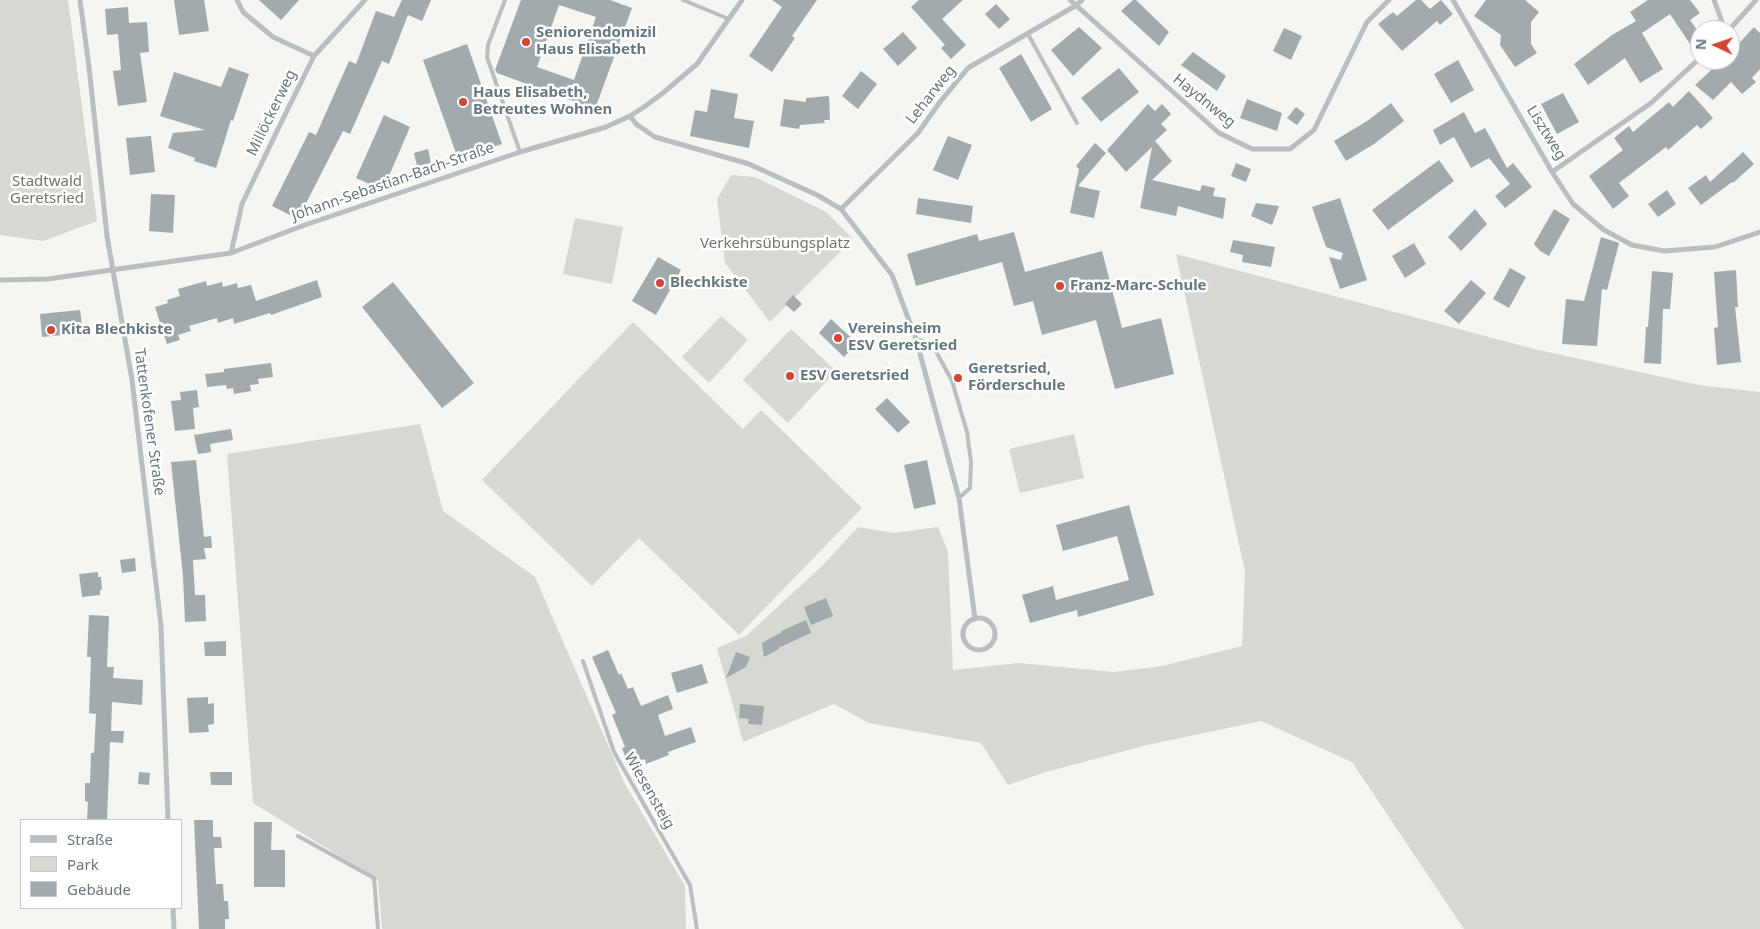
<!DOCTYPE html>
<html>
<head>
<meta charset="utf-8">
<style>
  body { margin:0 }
  #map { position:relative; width:1760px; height:929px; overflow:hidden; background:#f5f5f2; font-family:"Noto Sans",sans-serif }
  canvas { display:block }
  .legend { position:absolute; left:20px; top:819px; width:162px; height:90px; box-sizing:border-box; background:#fff; border:1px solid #c2c9cc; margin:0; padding:6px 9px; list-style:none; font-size:15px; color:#667880 }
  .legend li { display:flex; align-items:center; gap:10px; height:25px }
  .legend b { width:25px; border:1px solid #c2c9cc }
  .north { position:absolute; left:1690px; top:20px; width:50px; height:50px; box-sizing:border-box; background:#fff; border:1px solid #c2c9cc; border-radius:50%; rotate:273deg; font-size:14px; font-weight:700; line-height:20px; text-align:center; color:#667880 }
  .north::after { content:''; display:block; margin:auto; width:18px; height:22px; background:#d44333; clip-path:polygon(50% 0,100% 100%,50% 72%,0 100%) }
</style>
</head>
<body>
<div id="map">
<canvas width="1760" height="929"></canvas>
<ul class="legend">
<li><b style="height:6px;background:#b9bfc1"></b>Straße</li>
<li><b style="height:14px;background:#d5d9d1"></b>Park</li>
<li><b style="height:14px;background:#a1abae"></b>Gebäude</li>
</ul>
<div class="north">N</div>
</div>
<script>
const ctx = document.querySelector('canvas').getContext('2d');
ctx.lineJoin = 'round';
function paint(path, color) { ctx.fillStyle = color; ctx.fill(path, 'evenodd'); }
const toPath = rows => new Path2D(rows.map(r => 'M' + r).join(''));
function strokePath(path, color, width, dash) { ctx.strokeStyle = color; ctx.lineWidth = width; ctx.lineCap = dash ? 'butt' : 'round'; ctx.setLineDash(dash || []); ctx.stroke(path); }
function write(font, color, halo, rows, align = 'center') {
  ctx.font = font + ' "Noto Sans",sans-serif'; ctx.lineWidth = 5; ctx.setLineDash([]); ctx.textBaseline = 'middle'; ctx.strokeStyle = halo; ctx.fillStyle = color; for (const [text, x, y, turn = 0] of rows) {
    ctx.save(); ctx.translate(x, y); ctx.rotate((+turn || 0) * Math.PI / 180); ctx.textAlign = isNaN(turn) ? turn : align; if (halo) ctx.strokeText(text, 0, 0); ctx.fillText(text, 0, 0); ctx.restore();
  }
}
paint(toPath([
  [0,0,68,0,97,221,43,241,0,235],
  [731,175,755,177,826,212,853,239,770,322,725,263,717,199],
  [575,218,623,227,612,284,563,274],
  [1176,254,1534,349,1699,385,1760,392,1760,929,1464,929,1352,762,1261,721,1147,745,1046,772,1008,785,981,743,869,723,834,704,743,742,717,648,746,636,823,565,858,527,894,533,938,527,948,552,953,670,1019,663,1114,672,1162,666,1242,646,1245,572],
  [721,316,748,340,709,383,682,357],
  [633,322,743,429,761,410,862,508,739,635,639,538,592,586,482,480],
  [791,329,836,371,788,423,743,380],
  [420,424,443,511,535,577,624,782,685,886,686,929,382,929,378,880,253,803,227,454],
  [1074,434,1084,478,1020,493,1009,449]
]), '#d5d9d1');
paint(toPath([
  [174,0,204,0,209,31,179,35],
  [259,0,299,0,281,20],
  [402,0,431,0,422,21,408,15,389,64,382,61,350,134,343,131,298,219,272,206,309,132,316,135,349,61,356,64,376,11,394,17],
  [521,0,610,0,632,8,595,109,497,73,495,70],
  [559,5,596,17,574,80,537,67],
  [772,0,817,0,792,36,795,38,772,72,749,56,782,7],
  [919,0,963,0,942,19,966,45,951,59,941,48,945,45,911,7],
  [1133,0,1136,0,1169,32,1159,46,1121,11],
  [1416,0,1421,0,1430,9,1441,0,1453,14,1440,25,1437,21,1402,51,1378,24,1393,12,1397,16],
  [1486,0,1525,0,1539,12,1531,22,1531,44,1537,53,1515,67,1500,45,1501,35,1474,16],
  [1648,0,1690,0,1700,13,1690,20,1700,34,1700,37,1690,44,1670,14,1642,33,1663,69,1640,83,1625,58,1588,85,1574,64,1612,35,1636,21,1630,12],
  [996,4,1010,19,999,29,985,14],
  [128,7,129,23,147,22,149,52,140,53,147,102,118,106,113,71,121,70,118,34,107,35,105,9],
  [1079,27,1102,48,1073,76,1051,50],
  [1754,27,1760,33,1760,69,1752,78,1756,82,1742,94,1731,82,1713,100,1695,85,1722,60,1730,60,1730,53],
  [1284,28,1302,36,1291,60,1273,51],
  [903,32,917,48,898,66,883,49],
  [467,44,502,144,458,159,423,60],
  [1193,52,1226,76,1217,91,1181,65],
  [1021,54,1052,109,1031,122,999,68],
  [1458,60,1474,90,1451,103,1434,74],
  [229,67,249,74,233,121,231,120,216,168,194,161,195,158,168,148,173,133,205,130,160,116,174,72,221,87],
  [1119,68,1139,92,1101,122,1081,98],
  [861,71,877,84,858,109,842,96],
  [711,89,738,94,734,118,754,121,749,148,690,136,695,110,707,112],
  [1689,91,1713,118,1701,129,1697,125,1668,150,1666,147,1619,183,1629,196,1613,209,1589,176,1623,150,1614,138,1629,126,1633,132,1669,102,1673,107],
  [1563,93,1579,122,1557,134,1541,104],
  [829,96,830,120,824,120,825,123,800,125,799,129,780,126,784,99,806,102,806,98],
  [1247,99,1282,113,1277,131,1240,118],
  [1391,103,1404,121,1374,144,1346,161,1334,141,1367,121],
  [1148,104,1155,111,1162,104,1171,114,1161,124,1167,130,1155,141,1172,161,1152,180,1200,191,1202,185,1215,188,1213,196,1226,198,1223,219,1178,206,1176,216,1140,208,1152,147,1126,172,1107,150],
  [1296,107,1305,114,1297,125,1287,118],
  [1464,112,1475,133,1485,128,1507,168,1513,163,1532,187,1505,208,1495,196,1510,184,1489,158,1471,168,1454,137,1440,145,1433,130],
  [384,115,410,127,383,190,356,178],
  [151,136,155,172,130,175,126,138],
  [948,136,972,145,958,180,933,170],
  [1095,143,1106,153,1078,186,1100,191,1094,218,1070,213,1079,169,1076,166],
  [428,149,431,163,417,166,414,153],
  [1743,152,1754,164,1733,183,1732,182,1701,205,1688,188,1706,175,1710,182],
  [1439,160,1454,181,1388,230,1372,210],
  [1236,163,1251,169,1246,182,1231,176],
  [1667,190,1676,204,1658,217,1648,204],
  [151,194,175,195,173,233,149,231],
  [918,198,973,206,971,223,916,214],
  [1340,198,1367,280,1340,289,1329,257,1341,260,1343,253,1326,247,1312,207],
  [1256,203,1279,206,1272,225,1251,216],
  [1475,209,1487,224,1461,251,1448,237],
  [1554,209,1570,219,1549,256,1540,251,1534,244],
  [1014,232,1025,272,1102,251,1122,328,1161,318,1174,374,1115,389,1096,320,1042,335,1033,301,1014,306,1002,262,916,286,907,254,977,234,979,241],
  [1601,237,1619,243,1607,290,1602,289,1597,346,1562,344,1566,299,1584,301],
  [1233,240,1275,247,1271,267,1242,262,1243,255,1230,252],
  [1414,243,1426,264,1405,278,1392,256],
  [658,257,681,270,656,315,632,301],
  [1510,268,1526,277,1509,308,1493,299],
  [1736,270,1738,307,1735,307,1741,362,1717,365,1714,328,1718,327,1714,272],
  [1652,271,1673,273,1670,309,1663,309,1661,364,1644,363,1646,327,1648,327],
  [317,280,322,297,271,315,270,313,234,324,233,318,218,323,217,318,189,326,191,331,178,335,180,340,167,344,155,307,168,303,167,300,180,296,178,289,206,281,207,286,222,282,223,287,237,283,238,288,251,285,256,301],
  [1471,280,1486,293,1459,324,1444,311],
  [393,282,474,383,442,408,362,307],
  [793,295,802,304,794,312,785,304],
  [80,310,83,333,42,337,40,314],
  [831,319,857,343,844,357,819,333],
  [271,363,273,377,258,379,259,384,250,385,251,391,234,394,233,388,227,389,226,385,207,387,205,374,224,372,224,369],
  [197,390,199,407,193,408,195,429,175,431,171,401,181,400,180,392],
  [887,398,910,422,898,433,875,409],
  [231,429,233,440,210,444,211,452,198,454,194,435],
  [196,460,204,537,211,536,212,548,204,548,206,559,193,560,195,595,205,595,206,621,185,622,183,576,171,462],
  [927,460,936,504,914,509,904,465],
  [1129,505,1154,595,1078,617,1077,610,1030,623,1022,595,1053,586,1056,600,1129,580,1117,536,1063,551,1056,525],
  [135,558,136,571,122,573,120,560],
  [98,572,98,577,101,577,102,590,100,590,100,595,82,597,79,574],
  [826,598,833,616,811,625,804,607],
  [89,615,109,616,107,667,114,667,113,678,143,680,142,705,112,702,111,731,124,731,123,743,110,742,107,820,87,820,88,802,85,801,85,783,90,783,91,753,94,753,96,714,89,713,91,657,87,657],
  [806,620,811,633,778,648,779,649,764,657,762,643,782,632,781,631],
  [226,641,226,656,205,656,204,642],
  [608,650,619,675,621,673,628,689,633,687,641,706,668,695,673,709,658,715,665,736,691,727,696,742,668,752,669,755,646,764,645,759,628,764,622,748,625,747,612,715,616,713,592,657],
  [736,652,750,657,746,667,726,678],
  [702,664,708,683,677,693,671,673],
  [208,697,208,704,214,703,214,724,208,725,209,732,189,733,187,698],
  [740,704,764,706,762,725,748,724,749,719,739,718],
  [139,772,150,773,149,785,138,784],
  [210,772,232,772,232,785,211,785],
  [194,820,213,820,213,837,221,837,222,848,214,848,216,884,223,884,224,901,228,901,229,919,225,919,225,929,199,929],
  [254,822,272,822,271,850,285,850,285,887,254,887]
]), '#a1abae');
strokePath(toPath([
  [505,0,488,45,487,57,520,152],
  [683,0,729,19],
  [1028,34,1077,123],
  [916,339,932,344,952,381,967,432,971,462,970,488,959,498],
  [583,661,614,752,690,885,697,929],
  [298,836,374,878,378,929]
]), '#b9bfc1', 4);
strokePath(toPath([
  [80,0,89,67,107,236,132,380,161,626,168,820],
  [237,0,243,12,273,37,314,56],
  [1070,0,1219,133,1252,149,1290,149,1314,130,1367,22,1389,0],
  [1453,0,1552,172,1651,103,1700,58],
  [1714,0,1725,30],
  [1729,30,1756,0],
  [630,116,636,124,655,137,749,164,817,195,841,209,892,275,916,339,959,498,975,619],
  [1552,172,1573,204,1604,230,1632,245,1664,251,1715,247,1760,232],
  [841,209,918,133,940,102,968,68,1075,6,1082,0],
  [231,253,242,204,279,127,314,56,365,0],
  [0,280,48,279,231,253,302,226,520,152,606,127,630,116,644,107,663,93,697,64,742,0],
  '963 634a16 16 0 1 1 32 0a16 16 0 1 1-32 0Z',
  [173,908,174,929]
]), '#b9bfc1', 5);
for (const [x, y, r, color] of [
  [526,42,5,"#d44333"],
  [463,102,5,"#d44333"],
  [660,283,5,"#d44333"],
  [1060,286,5,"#d44333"],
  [51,330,5,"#d44333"],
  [838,338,5,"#d44333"],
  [790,376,5,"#d44333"],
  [958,378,5,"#d44333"]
]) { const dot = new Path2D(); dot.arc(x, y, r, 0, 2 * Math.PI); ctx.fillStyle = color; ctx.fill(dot); strokePath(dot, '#fff', 2); }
write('bold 15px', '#667880', '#fff', [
  ["Seniorendomizil",536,33],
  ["Haus Elisabeth",536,50],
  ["Haus Elisabeth,",473,93],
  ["Betreutes Wohnen",473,110],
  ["Blechkiste",670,283],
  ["Franz-Marc-Schule",1070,286],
  ["Vereinsheim",848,329],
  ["ESV Geretsried",848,346],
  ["Kita Blechkiste",61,330],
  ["Geretsried,",968,369],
  ["Förderschule",968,386],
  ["ESV Geretsried",800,376]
], 'left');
write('15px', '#667880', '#fff', [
  ["Leharweg",931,95,-52],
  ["Haydnweg",1204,101,39],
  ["Millöckerweg",272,113,-64],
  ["Lisztweg",1546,133,58],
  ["Johann-Sebastian-Bach-Straße",393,182,-19],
  ["Tattenkofener Straße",149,422,82],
  ["Wiesensteig",649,791,60]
]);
write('15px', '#6b7865', '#fff', [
  ["Stadtwald",47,182],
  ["Geretsried",47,199],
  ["Verkehrsübungsplatz",775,244]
]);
</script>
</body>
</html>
